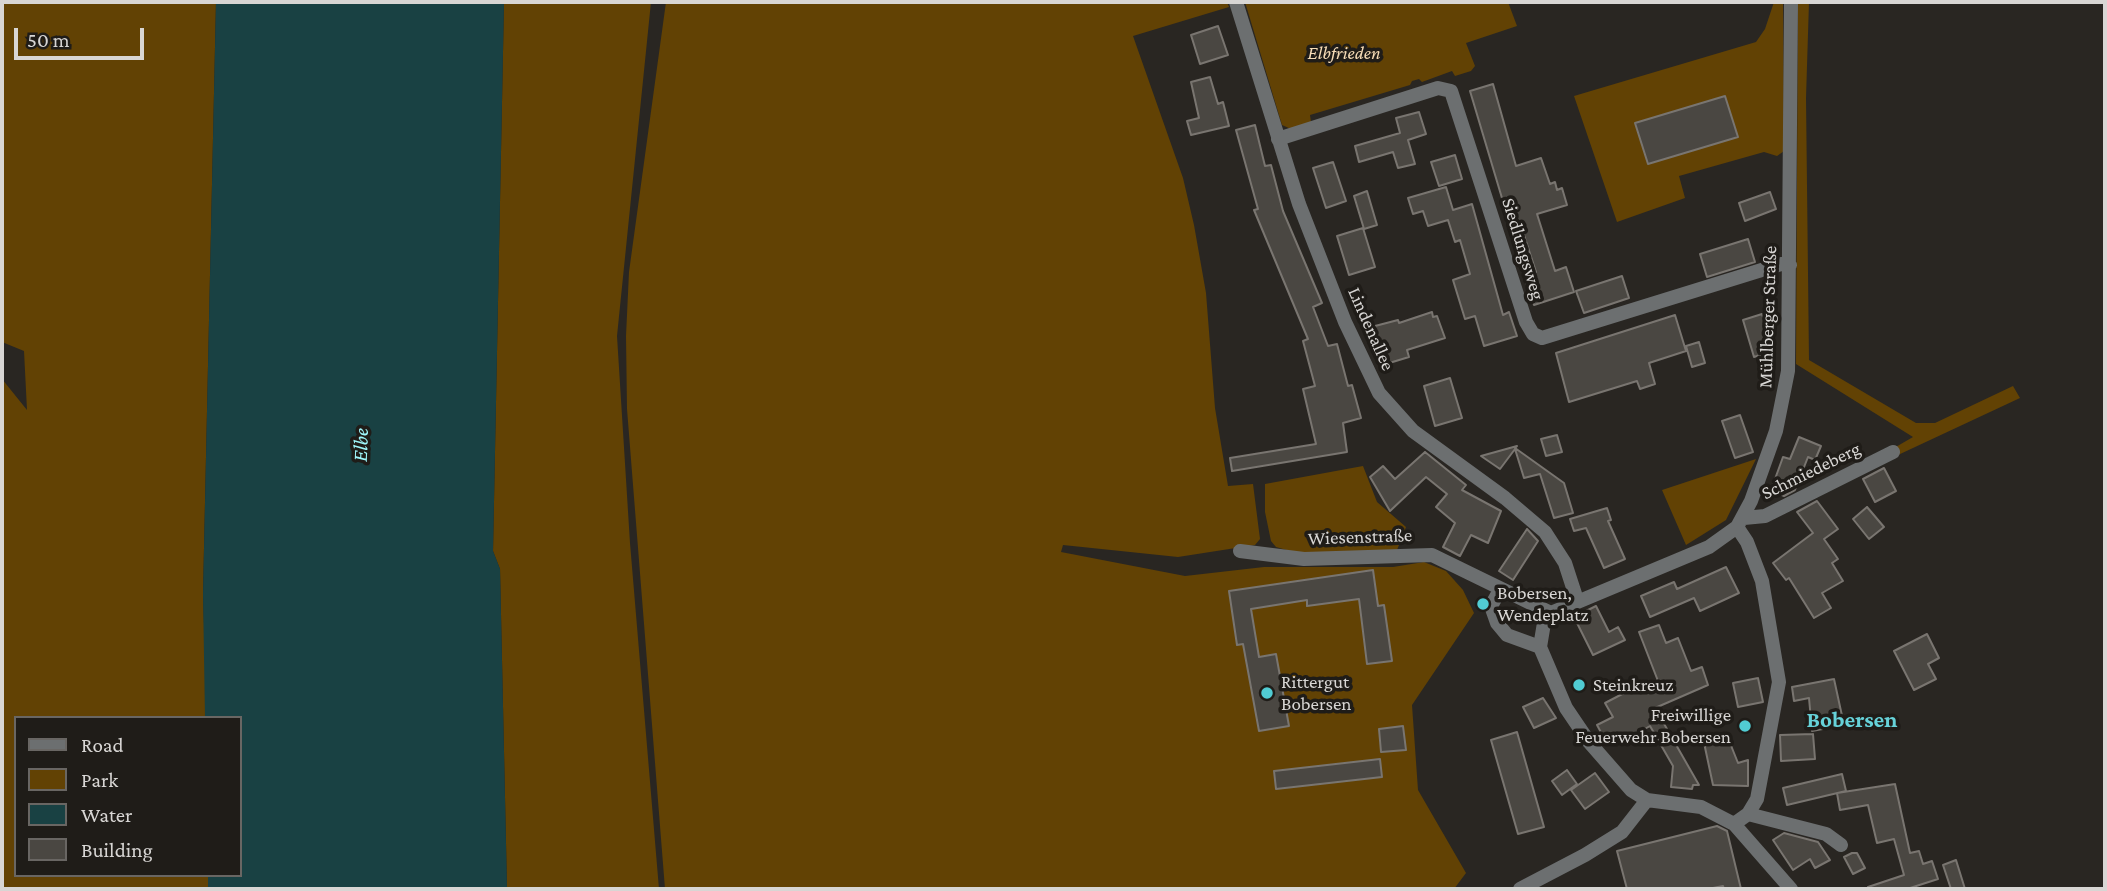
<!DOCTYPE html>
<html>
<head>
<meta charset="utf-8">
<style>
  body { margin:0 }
  #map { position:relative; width:2107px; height:891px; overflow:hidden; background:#292622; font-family:"Crimson Pro",serif }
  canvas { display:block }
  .frame { position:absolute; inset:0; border:4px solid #d8d6d4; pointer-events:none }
  .legend { position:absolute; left:14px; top:716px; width:228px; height:161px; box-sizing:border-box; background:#1f1c18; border:2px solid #696663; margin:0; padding:9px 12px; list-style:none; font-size:21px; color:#d8d6d4 }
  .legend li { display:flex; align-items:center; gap:14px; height:35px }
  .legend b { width:35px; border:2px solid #696663 }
  .scale { position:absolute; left:14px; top:28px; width:130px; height:32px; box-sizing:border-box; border:4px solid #d8d6d4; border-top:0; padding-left:9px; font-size:21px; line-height:24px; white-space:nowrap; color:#d8d6d4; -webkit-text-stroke:5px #1f1c18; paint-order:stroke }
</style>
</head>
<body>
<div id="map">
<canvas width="2107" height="891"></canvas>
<div class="frame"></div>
<ul class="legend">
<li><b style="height:9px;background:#6c6f70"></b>Road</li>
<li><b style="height:19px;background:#624204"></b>Park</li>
<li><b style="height:19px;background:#194143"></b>Water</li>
<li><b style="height:19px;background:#4a4742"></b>Building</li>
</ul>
<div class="scale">50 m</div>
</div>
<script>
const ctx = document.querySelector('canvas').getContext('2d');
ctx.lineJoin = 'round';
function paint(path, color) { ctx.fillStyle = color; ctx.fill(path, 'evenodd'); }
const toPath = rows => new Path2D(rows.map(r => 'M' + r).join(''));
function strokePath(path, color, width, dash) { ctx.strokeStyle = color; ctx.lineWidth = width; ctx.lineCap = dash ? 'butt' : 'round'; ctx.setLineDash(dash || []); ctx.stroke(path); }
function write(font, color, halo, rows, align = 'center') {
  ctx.font = font + ' "Crimson Pro",serif'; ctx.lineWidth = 7; ctx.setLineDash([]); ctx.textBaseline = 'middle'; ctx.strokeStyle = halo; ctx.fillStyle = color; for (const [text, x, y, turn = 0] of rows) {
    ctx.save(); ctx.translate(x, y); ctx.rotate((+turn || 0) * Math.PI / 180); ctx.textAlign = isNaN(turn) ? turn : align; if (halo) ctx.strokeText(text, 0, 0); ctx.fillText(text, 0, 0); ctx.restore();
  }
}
paint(toPath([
  [2,2,216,2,203,594,207,718,16,718,16,875,213,875,214,889,2,889,2,379,27,410,24,351,2,342],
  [504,2,651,2,617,336,630,543,659,889,507,889,500,569,493,551],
  [666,2,1227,2,1229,7,1133,36,1183,178,1194,225,1206,293,1215,408,1228,486,1253,484,1260,539,1255,545,1178,557,1063,545,1061,552,1185,576,1264,567,1393,567,1424,562,1446,571,1463,590,1474,613,1412,705,1418,790,1466,873,1454,889,665,889,627,409,626,336,629,272],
  [1245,2,1508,2,1517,26,1466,43,1475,66,1471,71,1455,76,1452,71,1422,82,1419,79,1412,81,1410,85,1310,115,1311,122,1291,129,1282,125],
  [1774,2,1783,2,1784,151,1777,156,1764,152,1679,176,1685,198,1617,222,1574,96,1756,42,1765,29],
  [1798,2,1809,2,1806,98,1809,360,1916,423,1935,423,2013,386,2020,398,1898,455,1894,448,1913,437,1796,364],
  [1756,459,1726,520,1686,545,1662,490],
  [1363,466,1377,502,1406,527,1397,550,1304,555,1276,547,1271,541,1265,512,1265,484]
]), '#624204');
paint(toPath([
  [216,2,504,2,493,551,500,569,507,889,208,889,208,875,240,875,240,718,205,718,203,594]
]), '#194143');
const building = toPath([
  [1218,26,1228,55,1200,64,1191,35,1218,26],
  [1210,77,1218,104,1223,102,1229,126,1191,135,1187,121,1199,118,1191,82,1210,77],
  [1493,84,1516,166,1541,158,1550,184,1555,182,1557,190,1562,188,1567,205,1537,214,1555,271,1566,267,1574,292,1534,305,1524,276,1536,272,1523,232,1513,235,1470,91,1493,84],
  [1725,96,1738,137,1648,164,1635,123,1725,96],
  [1419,112,1426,134,1408,140,1415,164,1398,168,1393,152,1359,162,1355,146,1400,133,1396,118,1419,112],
  [1255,125,1265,166,1271,165,1283,211,1322,303,1313,307,1328,346,1337,344,1348,386,1352,385,1361,418,1343,423,1347,452,1232,471,1230,458,1316,444,1303,389,1315,386,1303,341,1308,339,1254,210,1258,209,1236,130,1255,125],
  [1455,155,1462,179,1439,186,1431,162,1455,155],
  [1333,162,1346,201,1326,208,1313,168,1333,162],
  [1446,187,1453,210,1472,204,1503,315,1509,312,1517,336,1484,346,1475,316,1465,319,1453,280,1470,274,1460,240,1455,242,1448,220,1428,226,1423,211,1413,214,1408,198,1446,187],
  [1367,191,1377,225,1364,229,1354,196,1367,191],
  [1770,192,1776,209,1745,221,1739,203,1770,192],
  [1363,228,1375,267,1349,275,1337,236,1363,228],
  [1748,239,1755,262,1707,277,1700,254,1748,239],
  [1622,276,1629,298,1584,313,1576,291,1622,276],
  [1432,312,1433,317,1437,316,1445,338,1407,350,1409,357,1386,364,1375,326,1398,320,1399,323,1432,312],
  [1762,314,1773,351,1754,357,1743,320,1762,314],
  [1675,315,1686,351,1649,363,1655,384,1640,389,1637,381,1569,402,1556,353,1675,315],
  [1699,342,1705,363,1692,367,1686,346,1699,342],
  [1450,378,1462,418,1435,426,1424,386,1450,378],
  [1740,415,1753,452,1735,458,1722,421,1740,415],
  [1557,435,1562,452,1546,456,1541,439,1557,435],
  [1799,437,1821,446,1815,460,1808,457,1795,490,1784,496,1771,490,1783,457,1790,459,1799,437],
  [1517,446,1515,448,1564,483,1573,513,1554,518,1540,474,1524,478,1515,449,1500,469,1481,456,1517,446],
  [1425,452,1466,485,1462,490,1501,511,1488,543,1471,535,1460,556,1443,547,1455,523,1436,507,1447,494,1426,477,1390,511,1370,477,1383,466,1395,479,1425,452],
  [1884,468,1896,491,1875,502,1863,479,1884,468],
  [1817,501,1838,529,1824,539,1838,559,1832,563,1843,581,1822,593,1831,608,1814,618,1789,578,1786,580,1773,563,1813,533,1797,512,1817,501],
  [1867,507,1884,527,1869,539,1853,519,1867,507],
  [1607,508,1611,520,1608,521,1625,559,1604,568,1586,528,1574,531,1570,519,1607,508],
  [1527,529,1538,541,1513,580,1499,571,1527,529],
  [1726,567,1739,593,1700,611,1694,598,1650,617,1641,596,1674,582,1677,589,1726,567],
  [1373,570,1378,606,1384,605,1392,661,1367,664,1359,599,1307,606,1307,600,1251,609,1259,657,1276,654,1289,726,1259,731,1243,644,1237,645,1229,591,1373,570],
  [1596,606,1609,632,1618,627,1625,640,1593,655,1574,617,1596,606],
  [1659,625,1666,643,1678,638,1691,671,1702,667,1708,685,1655,708,1699,785,1693,785,1692,789,1671,787,1673,766,1650,726,1620,743,1614,733,1604,738,1597,725,1613,717,1605,703,1630,690,1658,681,1639,632,1659,625],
  [1927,634,1939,658,1928,664,1936,679,1914,690,1894,651,1927,634],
  [1758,678,1763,702,1738,707,1733,683,1758,678],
  [1834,679,1844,725,1812,731,1809,698,1794,701,1792,687,1834,679],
  [1543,698,1556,718,1534,728,1523,707,1543,698],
  [1403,726,1406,750,1381,752,1379,729,1403,726],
  [1517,732,1544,827,1518,834,1491,740,1517,732],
  [1726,733,1738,763,1748,760,1748,786,1713,785,1703,738,1726,733],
  [1813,734,1815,759,1781,761,1780,735,1813,734],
  [1380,759,1382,777,1276,789,1274,771,1380,759],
  [1567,770,1577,784,1562,795,1552,781,1567,770],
  [1595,773,1609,792,1585,809,1571,790,1595,773],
  [1842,774,1846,791,1787,805,1783,788,1842,774],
  [1895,784,1910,853,1919,851,1923,864,1932,861,1938,879,1907,889,1869,889,1868,887,1904,875,1894,839,1877,843,1868,805,1840,810,1837,793,1895,784],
  [1717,826,1727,831,1741,889,1724,889,1723,886,1708,889,1627,889,1617,851,1717,826],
  [1784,833,1818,842,1830,860,1815,868,1810,859,1793,870,1773,840,1784,833],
  [1852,853,1857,853,1865,868,1853,874,1844,857,1852,853],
  [1956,860,1965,889,1951,889,1943,865,1956,860]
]);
paint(building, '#4a4742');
strokePath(building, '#797570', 2);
strokePath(toPath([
  [1236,2,1299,204,1345,322,1379,393,1413,431,1505,498,1545,532,1565,563,1577,600],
  [1278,139,1438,88,1451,91,1526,322,1533,334,1542,338,1781,264,1790,265],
  [1744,518,1765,516,1893,452],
  [1240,551,1304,559,1432,555,1551,613],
  [1500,590,1491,606,1497,623,1507,635,1540,647],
  [1748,814,1826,834,1841,845],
  [1734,824,1748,814,1757,799,1779,682,1762,581,1747,542,1737,527],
  [1520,889,1585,855,1622,832,1647,800],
  [1791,889,1734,824,1701,807,1647,800,1631,790,1589,742,1566,708,1540,647,1544,623,1551,613,1709,547,1737,527,1751,501,1776,431,1788,371,1791,2]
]), '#6c6f70', 14);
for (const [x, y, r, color] of [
  [1483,604,7,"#51ccd3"],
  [1579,685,7,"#51ccd3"],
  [1267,693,7,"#51ccd3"],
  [1745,726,7,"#51ccd3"]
]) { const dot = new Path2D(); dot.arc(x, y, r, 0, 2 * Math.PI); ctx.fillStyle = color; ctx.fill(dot); strokePath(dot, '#1f1c18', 2.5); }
write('italic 19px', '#f6dcb7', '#1f1c18', [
  ["Elbfrieden",1344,53]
]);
write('19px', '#d8d6d4', '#1f1c18', [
  ["Siedlungsweg",1523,249,73],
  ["Mühlberger Straße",1768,317,-88],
  ["Lindenallee",1371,329,66],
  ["Schmiedeberg",1811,471,-26],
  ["Wiesenstraße",1360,537,-2]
]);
write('19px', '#d8d6d4', '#1f1c18', [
  ["Bobersen,",1497,593],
  ["Wendeplatz",1497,615],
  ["Rittergut",1281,682],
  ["Bobersen",1281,704],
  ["Steinkreuz",1593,685],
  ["Freiwillige",1731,715,"right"],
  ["Feuerwehr Bobersen",1731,737,"right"]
], 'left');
write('italic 21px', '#9ff6fb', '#1f1c18', [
  ["Elbe",361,445,-88]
]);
write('bold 23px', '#66d2d9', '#1f1c18', [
  ["Bobersen",1852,720]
]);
</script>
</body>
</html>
